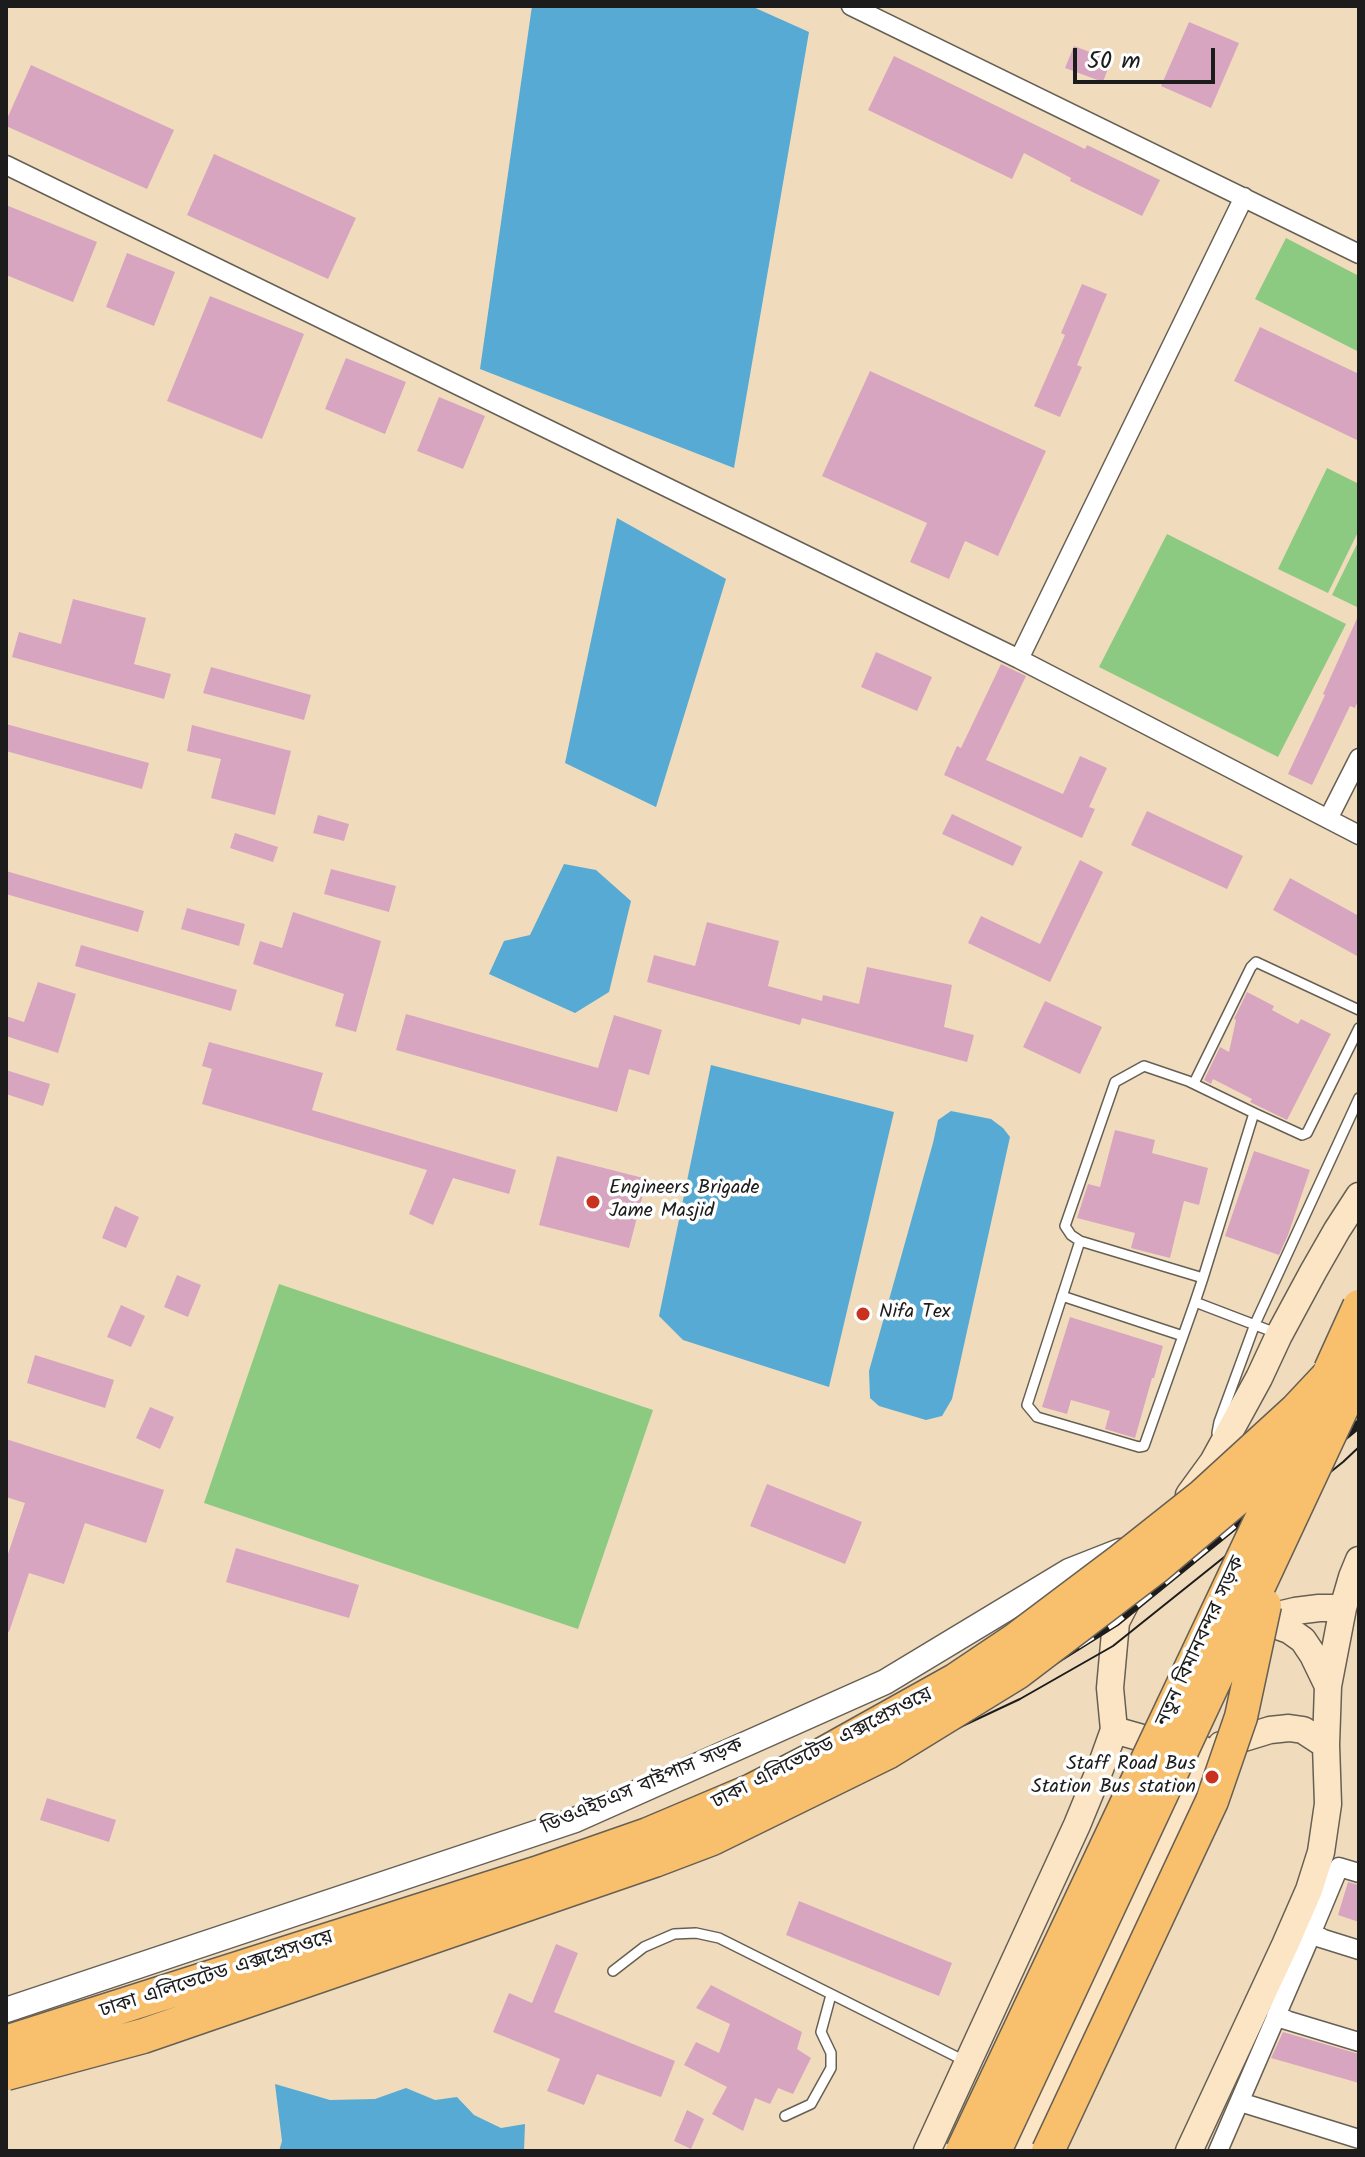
<!DOCTYPE html>
<html>
<head>
<meta charset="utf-8">
<style>
  body { margin:0 }
  #map { position:relative; width:1365px; height:2157px; overflow:hidden; background:#f0dcbc; font-family:Kalam,sans-serif }
  canvas { display:block }
  .frame { position:absolute; inset:0; border:8px solid #1c1c1c; pointer-events:none }
  .scale { position:absolute; left:1073px; top:48px; width:142px; height:36px; box-sizing:border-box; border:4px solid #1c1c1c; border-top:0; padding-left:10px; font-size:24px; line-height:28px; white-space:nowrap; color:#1c1c1c; -webkit-text-stroke:6px #fff; paint-order:stroke }
</style>
</head>
<body>
<div id="map">
<canvas width="1365" height="2157"></canvas>
<div class="frame"></div>
<div class="scale">50 m</div>
</div>
<script>
const ctx = document.querySelector('canvas').getContext('2d');
ctx.lineJoin = 'round';
function paint(path, color) { ctx.fillStyle = color; ctx.fill(path, 'evenodd'); }
const toPath = rows => new Path2D(rows.map(r => 'M' + r).join(''));
function strokePath(path, color, width, dash) { ctx.strokeStyle = color; ctx.lineWidth = width; ctx.lineCap = dash ? 'butt' : 'round'; ctx.setLineDash(dash || []); ctx.stroke(path); }
function write(font, color, halo, rows, align = 'center') {
  ctx.font = font + ' Kalam,"Noto Sans Bengali",sans-serif'; ctx.lineWidth = 7; ctx.setLineDash([]); ctx.textBaseline = 'middle'; ctx.strokeStyle = halo; ctx.fillStyle = color; for (const [text, x, y, turn = 0] of rows) {
    ctx.save(); ctx.translate(x, y); ctx.rotate((+turn || 0) * Math.PI / 180); ctx.textAlign = isNaN(turn) ? turn : align; if (halo) ctx.strokeText(text, 0, 0); ctx.fillText(text, 0, 0); ctx.restore();
  }
}
paint(toPath([
  [1286,238,1359,276,1359,352,1255,299],
  [1327,468,1359,484,1359,530,1328,593,1278,569],
  [1167,534,1346,624,1278,757,1099,667],
  [1359,540,1359,608,1332,595],
  [279,1284,653,1410,578,1629,204,1503]
]), '#8cca81');
paint(toPath([
  [532,6,751,6,809,32,734,468,480,369],
  [617,518,726,579,656,807,565,763],
  [564,864,596,870,631,901,609,992,575,1013,489,974,504,941,530,935],
  [711,1065,894,1112,829,1387,683,1340,659,1316],
  [951,1111,991,1119,1003,1128,1010,1137,952,1399,942,1416,926,1420,879,1406,870,1398,869,1371,933,1143,938,1120],
  [275,2084,330,2100,375,2099,406,2088,435,2100,457,2097,474,2115,501,2128,525,2124,524,2151,279,2151,282,2141]
]), '#57aad3');
paint(toPath([
  [1189,22,1239,43,1211,108,1161,86],
  [1074,46,1111,60,1103,82,1065,68],
  [894,56,1085,149,1087,145,1160,180,1142,216,1070,181,1071,178,1024,153,1012,179,868,110],
  [31,65,174,130,147,189,6,126,6,121],
  [214,154,356,218,328,279,187,215],
  [6,205,97,242,73,302,6,275],
  [127,253,175,272,154,326,106,307],
  [1082,284,1107,294,1077,365,1082,367,1060,417,1034,406,1065,335,1061,333],
  [210,296,304,334,262,439,167,401],
  [1260,327,1359,374,1359,441,1234,381],
  [346,358,406,382,385,434,325,409],
  [870,371,1046,451,998,556,965,541,949,579,910,562,927,523,822,476],
  [439,397,485,416,463,469,417,451],
  [73,599,146,618,134,664,171,674,164,699,12,657,19,632,61,644],
  [1359,614,1359,698,1355,708,1350,706,1312,785,1288,774,1325,695,1323,694],
  [876,652,932,677,917,711,861,687],
  [1001,664,1026,676,986,760,1063,794,1080,756,1107,768,1089,807,1095,809,1082,838,944,775,957,746,961,748],
  [211,667,311,695,304,720,203,693],
  [6,724,149,763,142,789,6,751],
  [192,725,291,751,275,815,211,798,221,759,187,751],
  [1147,811,1243,856,1227,889,1131,845],
  [952,814,1022,847,1013,866,942,834],
  [318,815,349,824,344,841,313,833],
  [235,833,278,847,273,862,230,848],
  [1080,860,1103,872,1050,982,968,943,981,916,1040,944],
  [331,869,396,886,389,912,324,894],
  [6,871,144,911,138,932,6,894],
  [1290,878,1359,916,1359,957,1273,910],
  [187,908,245,924,239,946,181,929],
  [293,912,381,941,356,1032,335,1026,344,994,253,964,260,941,282,948],
  [707,922,779,941,768,986,822,1001,823,995,859,1004,867,967,952,985,944,1027,974,1035,967,1062,802,1018,800,1025,647,982,654,955,695,966],
  [81,945,237,990,231,1011,75,966],
  [38,982,76,994,58,1053,6,1036,6,1016,24,1022],
  [1247,992,1274,1006,1272,1010,1298,1024,1301,1019,1331,1034,1287,1120,1250,1102,1252,1099,1213,1079,1211,1084,1204,1080,1220,1047,1229,1052,1236,1020,1234,1019],
  [1045,1001,1102,1027,1080,1074,1023,1047],
  [406,1014,598,1068,614,1015,662,1030,649,1075,629,1069,617,1112,396,1050],
  [209,1042,323,1073,312,1110,516,1170,509,1194,453,1178,433,1225,409,1214,427,1170,202,1104,212,1069,202,1066],
  [6,1070,50,1084,43,1106,6,1094],
  [1115,1130,1155,1140,1152,1153,1208,1168,1199,1205,1184,1201,1170,1258,1131,1248,1135,1233,1077,1218,1088,1184,1100,1187],
  [1254,1151,1310,1170,1288,1235,1279,1255,1225,1236],
  [557,1156,647,1179,629,1248,539,1225],
  [115,1206,139,1217,126,1248,102,1238],
  [177,1275,201,1285,188,1317,164,1307],
  [121,1305,145,1316,131,1347,107,1337],
  [1070,1317,1163,1346,1154,1378,1152,1378,1135,1438,1105,1429,1110,1411,1071,1400,1067,1414,1042,1407],
  [35,1355,114,1380,105,1408,27,1383],
  [150,1407,174,1417,160,1449,136,1438],
  [6,1439,164,1490,146,1543,85,1523,64,1584,29,1573,9,1632,6,1631,6,1560,25,1503,6,1497],
  [767,1484,862,1522,845,1564,750,1526],
  [236,1548,359,1585,349,1618,226,1582],
  [47,1798,116,1820,109,1842,40,1820],
  [1348,1882,1359,1885,1359,1922,1338,1915],
  [799,1901,952,1963,939,1996,786,1935],
  [556,1944,578,1953,554,2012,675,2061,661,2097,597,2074,584,2105,547,2091,560,2059,493,2032,509,1993,532,2003],
  [711,1985,802,2032,797,2049,811,2058,793,2094,778,2088,770,2104,755,2098,743,2131,712,2114,727,2087,684,2065,696,2042,719,2053,730,2024,696,2008],
  [1283,2032,1359,2054,1359,2083,1271,2058],
  [687,2110,704,2119,691,2149,674,2141]
]), '#d7a5bf');
const service = toPath([
  [1194,1083,1251,967,1256,962,1359,1010],
  [1254,1113,1302,1135,1307,1133,1359,1028],
  [1080,1241,1027,1405,1037,1417,1139,1447,1144,1446,1195,1302],
  [1203,1278,1080,1241,1071,1235,1065,1226,1115,1082,1144,1066,1188,1081,1254,1113,1203,1278,1195,1302,1276,1333],
  [1062,1296,1183,1336],
  [1217,1433,1219,1422,1255,1324,1359,1098],
  [613,1971,644,1947,674,1934,696,1933,719,1938,965,2061],
  [785,2116,811,2104,831,2068,831,2053,821,2032,831,1995]
]);
const minor = toPath([
  [851,6,1359,254],
  [6,165,1019,659],
  [1244,197,1019,659,1328,819,1359,758],
  [1328,819,1359,835],
  [1322,1938,1311,1934,1339,1867,1359,1873],
  [1287,2020,1276,2016,1311,1935,1359,1950],
  [1240,2102,1359,2139],
  [1218,2151,1276,2017,1359,2042]
]);
const tertiary = toPath([
  [6,2010,575,1820,885,1682,1069,1571,1120,1551]
]);
const secondary = toPath([
  [1189,1495,1213,1462,1259,1378,1279,1335,1313,1272,1337,1230,1359,1196],
  [1258,1622,1275,1625,1289,1630,1303,1640,1313,1655,1328,1686],
  [1244,1623,1295,1611,1319,1608,1343,1608],
  [1114,1730,1174,1747],
  [1221,1745,1270,1730,1289,1728,1303,1730,1326,1745],
  [927,2151,1077,1825,1100,1769,1114,1730,1110,1688,1116,1622,1136,1583],
  [1021,2151,1204,1750],
  [1189,2151,1285,1945,1309,1890,1321,1852,1328,1804,1326,1745,1328,1686,1343,1608,1352,1577,1359,1560]
]);
strokePath(service, '#665f54', 12);
strokePath(minor, '#665f54', 21);
strokePath(tertiary, '#665f54', 27);
strokePath(secondary, '#665f54', 29);
strokePath(service, '#fff', 9);
strokePath(minor, '#fff', 18);
strokePath(tertiary, '#fff', 24);
strokePath(secondary, '#fce5c4', 26);
strokePath(toPath([
  [6,2081,243,2002,856,1776,1020,1699,1113,1646,1343,1462,1359,1447]
]), '#1c1c1c', 2);
const rail = toPath([
  [6,2062,237,1984,858,1762,1014,1686,1116,1622,1359,1424]
]);
strokePath(rail, '#1c1c1c', 9);
strokePath(rail, '#fff', 6, [18]);
const trunkBridge = toPath([
  [1330,1370,1359,1306],
  [962,2151,1294,1449],
  [995,2151,1348,1396],
  [1048,2151,1212,1801,1241,1717,1265,1605]
]);
const motorwayBridge = toPath([
  [6,2043,536,1874,648,1835,752,1791,826,1753,955,1681,1016,1640,1121,1561,1203,1496,1297,1410,1359,1344],
  [6,2073,143,2036,654,1860,712,1838,887,1752,1017,1672,1155,1567,1256,1482,1359,1384]
]);
strokePath(trunkBridge, '#665f54', 35, []);
strokePath(motorwayBridge, '#665f54', 37, []);
strokePath(trunkBridge, '#f8bf6c', 32);
strokePath(motorwayBridge, '#f8bf6c', 34);
for (const [x, y, r, color] of [
  [593,1202,8,"#c8321e"],
  [863,1314,8,"#c8321e"],
  [1212,1777,8,"#c8321e"]
]) { const dot = new Path2D(); dot.arc(x, y, r, 0, 2 * Math.PI); ctx.fillStyle = color; ctx.fill(dot); strokePath(dot, '#fff', 3); }
write('20px', '#1c1c1c', '#fff', [
  ["Engineers Brigade",609,1190],
  ["Jame Masjid",609,1213],
  ["Nifa Tex",879,1314],
  ["Staff Road Bus",1196,1766,"right"],
  ["Station Bus station",1196,1789,"right"]
], 'left');
write('20px', '#1c1c1c', '#fff', [
  ["নতুন বিমানবন্দর সড়ক",1202,1642,-65],
  ["ঢাকা এলিভেটেড এক্সপ্রেসওয়ে",823,1750,-27],
  ["ডিওএইচএস বাইপাস সড়ক",643,1788,-23],
  ["ঢাকা এলিভেটেড এক্সপ্রেসওয়ে",217,1976,-18]
]);
</script>
</body>
</html>
